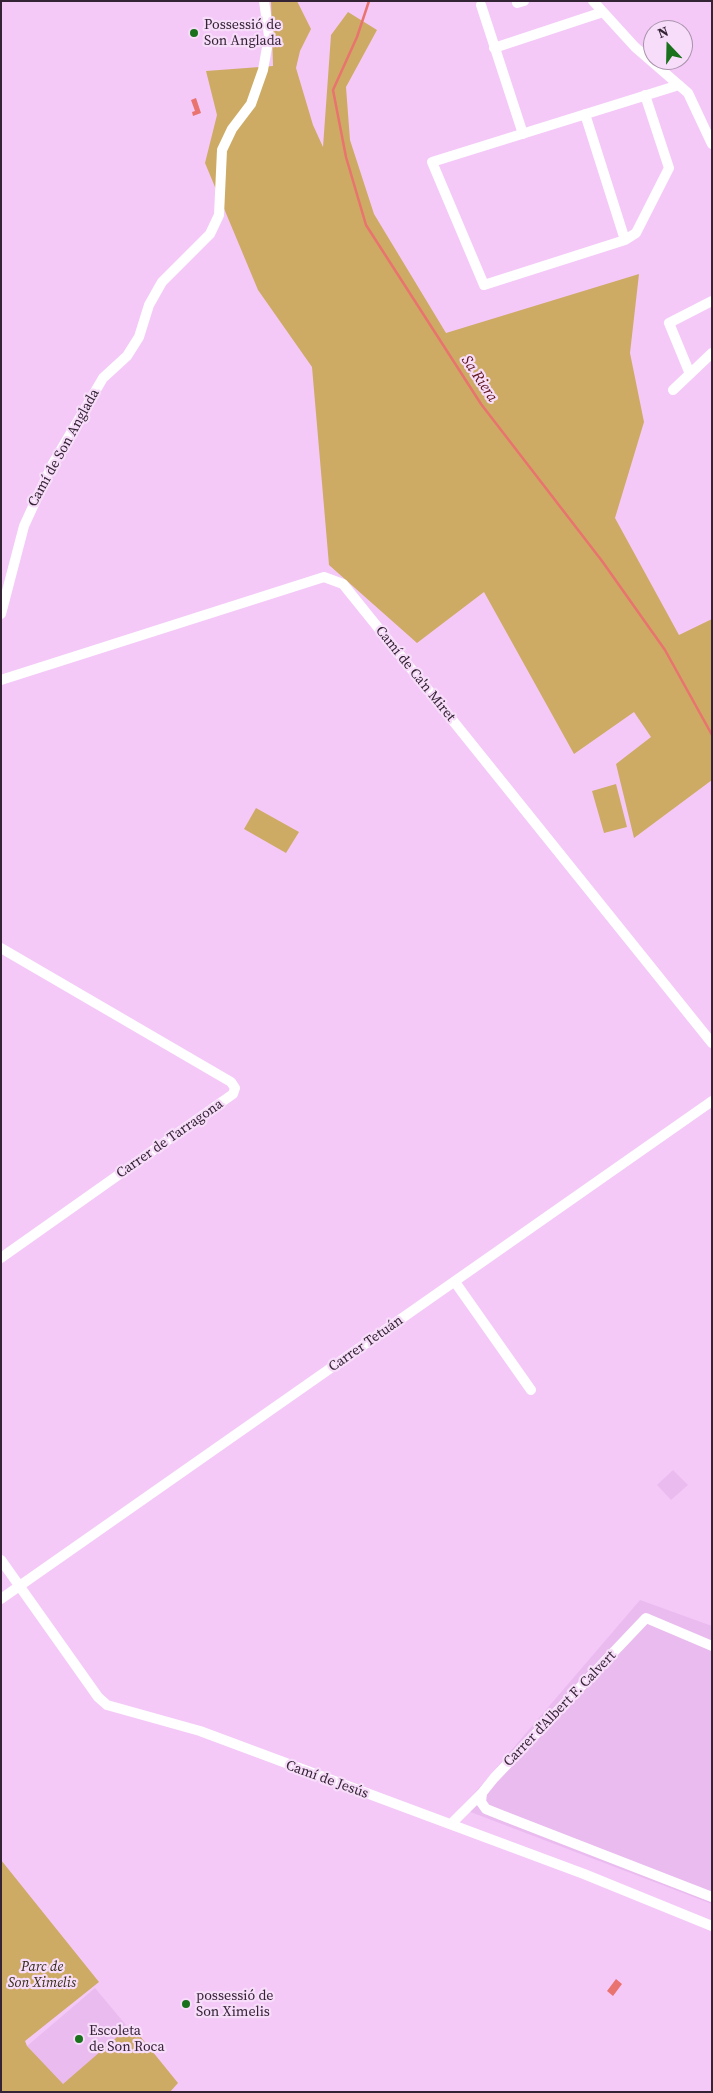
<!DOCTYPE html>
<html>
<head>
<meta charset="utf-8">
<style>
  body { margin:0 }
  #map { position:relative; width:713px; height:2093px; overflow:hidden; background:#f4c9f8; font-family:"Source Serif 4",serif }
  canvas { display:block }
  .frame { position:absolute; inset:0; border:2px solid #342335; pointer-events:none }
  .north { position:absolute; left:643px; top:20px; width:50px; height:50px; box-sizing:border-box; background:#f7ddf9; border:1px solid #a993ab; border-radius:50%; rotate:339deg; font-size:14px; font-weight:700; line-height:20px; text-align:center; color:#342335 }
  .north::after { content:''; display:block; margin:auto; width:18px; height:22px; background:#19711c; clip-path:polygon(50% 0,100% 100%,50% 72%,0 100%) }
</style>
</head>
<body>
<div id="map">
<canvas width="713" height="2093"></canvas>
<div class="frame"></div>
<div class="north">N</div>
</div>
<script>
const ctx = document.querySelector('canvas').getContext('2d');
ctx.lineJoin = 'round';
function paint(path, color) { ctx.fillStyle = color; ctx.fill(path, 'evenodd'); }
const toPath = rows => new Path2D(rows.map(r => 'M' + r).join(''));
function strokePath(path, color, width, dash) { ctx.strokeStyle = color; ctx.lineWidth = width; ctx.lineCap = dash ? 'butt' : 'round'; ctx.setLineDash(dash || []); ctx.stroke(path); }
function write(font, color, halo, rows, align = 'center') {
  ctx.font = font + ' "Source Serif 4",serif'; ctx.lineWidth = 4.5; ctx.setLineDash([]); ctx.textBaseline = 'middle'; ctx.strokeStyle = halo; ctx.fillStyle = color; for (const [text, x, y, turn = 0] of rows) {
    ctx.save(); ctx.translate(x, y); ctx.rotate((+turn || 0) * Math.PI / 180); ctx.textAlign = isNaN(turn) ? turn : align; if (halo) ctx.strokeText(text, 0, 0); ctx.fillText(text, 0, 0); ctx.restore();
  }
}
paint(toPath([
  [673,1470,688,1485,671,1500,657,1485],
  [640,1600,712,1626,712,1904,460,1808,479,1788],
  [95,1988,131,2031,63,2089,27,2046]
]), '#eabbef');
paint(toPath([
  [271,1,297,1,311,29,300,51,296,68,313,125,323,147,331,35,348,12,377,30,346,87,350,140,374,214,446,333,639,274,630,353,644,422,615,518,679,635,712,619,712,780,634,838,616,764,651,737,634,712,574,754,484,592,417,643,329,565,312,367,258,290,205,163,217,115,206,71,273,66],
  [616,784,627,827,604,833,592,791],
  [256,808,299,832,286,853,244,829],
  [1,1860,99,1982,25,2041,27,2046,63,2084,131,2025,178,2083,170,2092,1,2092]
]), '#ceab64');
paint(toPath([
  [196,98,201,113,193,116,192,112,195,111,191,100],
  [616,1979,622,1984,613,1996,607,1991]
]), '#e9736f');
strokePath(toPath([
  [369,1,357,37,333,90,346,157,366,225,481,404,602,561,665,650,712,735]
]), '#e9736f', 2.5);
strokePath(toPath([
  [593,1,635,47,688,93,712,144],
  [517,3,524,1],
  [481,5,523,134],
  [494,48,603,12],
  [645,95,669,168,636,233,625,240,484,285,432,162,679,85],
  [585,114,625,240],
  [690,374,669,323,712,301],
  [673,390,712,353],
  [1,614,24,526,52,465,103,378,127,356,139,337,149,305,162,282,210,234,219,215,222,150,232,129,251,104,263,70,269,36,264,1],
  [1,680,324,577,343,584,712,1043],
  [1,948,231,1082,235,1088,233,1094,1,1258],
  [455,1282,531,1390],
  [1,1560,98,1697,107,1705,200,1731,584,1874,712,1926],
  [1,1599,712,1101],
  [712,1646,646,1618,494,1778,482,1793,481,1802,486,1809,501,1815,712,1897],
  [451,1824,482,1793]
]), '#fff', 10);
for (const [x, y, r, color] of [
  [194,33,5,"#19711c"],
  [186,2004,5,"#19711c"],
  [79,2039,5,"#19711c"]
]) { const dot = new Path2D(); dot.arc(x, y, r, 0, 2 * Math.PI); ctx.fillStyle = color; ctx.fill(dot); strokePath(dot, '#f7ddf9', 2); }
write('14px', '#342335', '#f7ddf9', [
  ["Possessió de",204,25],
  ["Son Anglada",204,41],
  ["possessió de",196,1996],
  ["Son Ximelis",196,2012],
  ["Escoleta",89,2031],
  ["de Son Roca",89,2047]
], 'left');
write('14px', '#342335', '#f7ddf9', [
  ["Camí de Son Anglada",64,448,-61],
  ["Camí de Ca'n Miret",415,674,51],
  ["Carrer de Tarragona",170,1139,-35],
  ["Carrer Tetuán",366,1344,-35],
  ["Carrer d'Albert F. Calvert",560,1709,-46],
  ["Camí de Jesús",327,1780,20]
]);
write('italic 14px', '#342a16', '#f7ddf9', [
  ["Parc de",42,1967],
  ["Son Ximelis",42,1983]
]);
write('italic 15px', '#5d1317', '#f7ddf9', [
  ["Sa Riera",479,379,56]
]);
</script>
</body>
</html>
